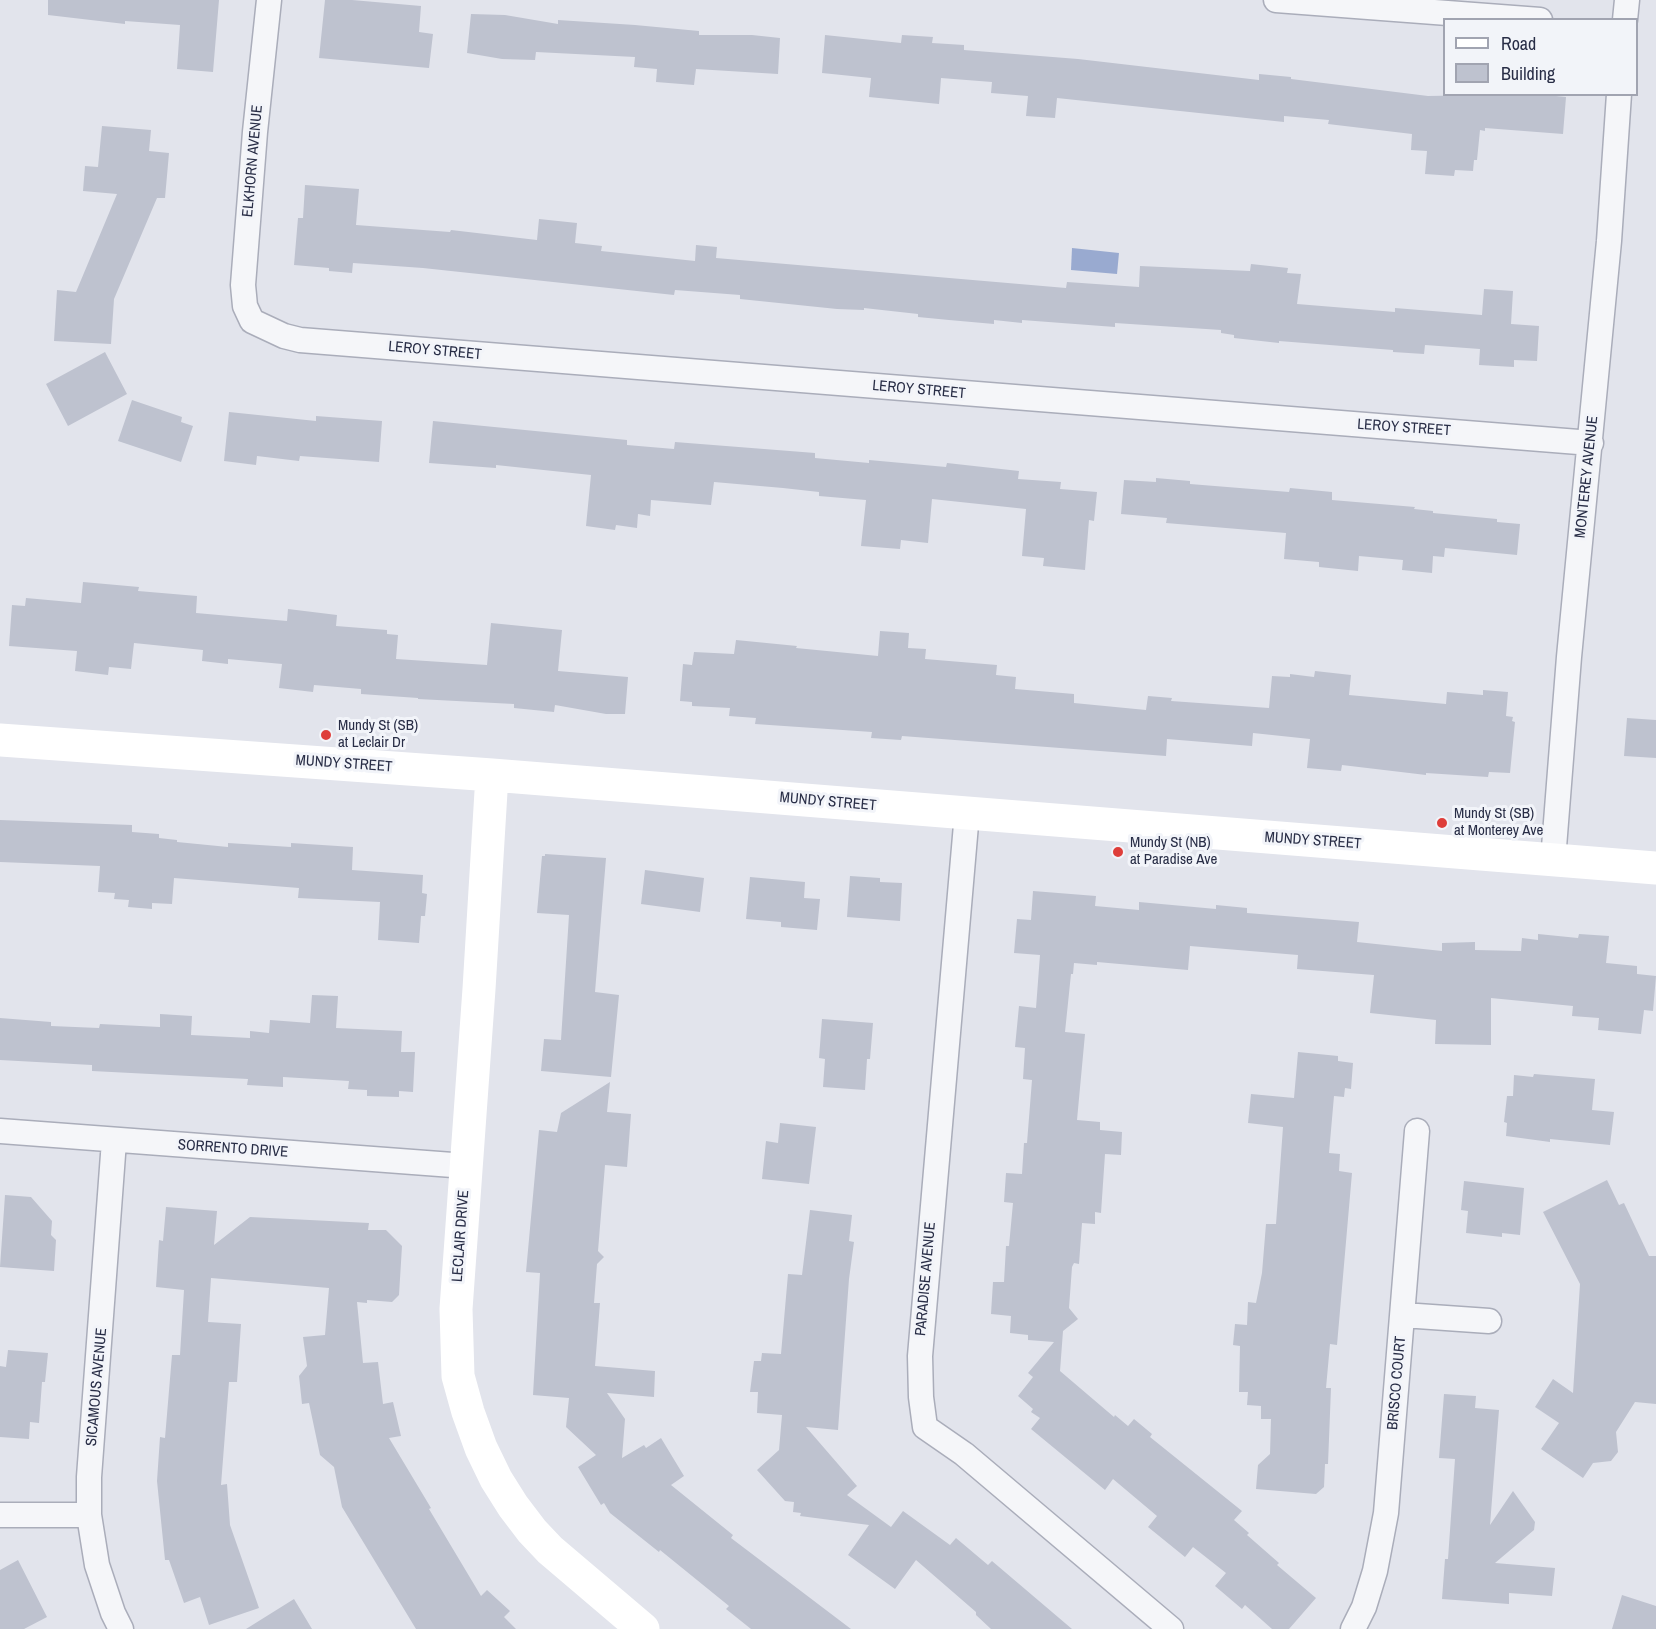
<!DOCTYPE html>
<html>
<head>
<meta charset="utf-8">
<style>
  body { margin:0 }
  #map { position:relative; width:1656px; height:1629px; overflow:hidden; background:#e2e4ec; font-family:"Archivo Narrow",sans-serif }
  canvas { display:block }
  .legend { position:absolute; left:1443px; top:18px; width:195px; height:78px; box-sizing:border-box; background:#f2f4f9; border:2px solid #a1a4b1; margin:0; padding:8px 10px; list-style:none; font-size:18px; color:#282d46 }
  .legend li { display:flex; align-items:center; gap:12px; height:30px }
  .legend b { width:30px; border:2px solid #a1a4b1 }
</style>
</head>
<body>
<div id="map">
<canvas width="1656" height="1629"></canvas>
<ul class="legend">
<li><b style="height:8px;background:#fff"></b>Road</li>
<li><b style="height:16px;background:#bec2cf"></b>Building</li>
</ul>
</div>
<script>
const ctx = document.querySelector('canvas').getContext('2d');
ctx.lineJoin = 'round';
function paint(path, color) { ctx.fillStyle = color; ctx.fill(path, 'evenodd'); }
const toPath = rows => new Path2D(rows.map(r => 'M' + r).join(''));
function strokePath(path, color, width, dash) { ctx.strokeStyle = color; ctx.lineWidth = width; ctx.lineCap = dash ? 'butt' : 'round'; ctx.setLineDash(dash || []); ctx.stroke(path); }
function write(font, color, halo, rows, align = 'center') {
  ctx.font = font + ' "Archivo Narrow",sans-serif'; ctx.lineWidth = 6; ctx.setLineDash([]); ctx.textBaseline = 'middle'; ctx.strokeStyle = halo; ctx.fillStyle = color; for (const [text, x, y, turn = 0] of rows) {
    ctx.save(); ctx.translate(x, y); ctx.rotate((+turn || 0) * Math.PI / 180); ctx.textAlign = isNaN(turn) ? turn : align; if (halo) ctx.strokeText(text, 0, 0); ctx.fillText(text, 0, 0); ctx.restore();
  }
}
paint(toPath([
  [1072,248,1119,253,1117,274,1071,270]
]), '#99aad0');
paint(toPath([
  [48,0,219,0,213,72,177,69,180,25,125,21,125,24,48,15],
  [325,0,352,0,421,6,419,32,433,34,429,68,319,58],
  [471,14,505,15,558,24,558,20,635,25,699,31,699,35,752,35,780,38,778,74,696,69,694,85,656,82,657,69,634,67,635,57,536,52,535,60,502,59,467,53],
  [825,35,901,43,902,35,933,37,932,43,964,45,964,50,1078,59,1259,80,1259,74,1291,77,1291,79,1428,96,1536,94,1566,97,1563,134,1485,128,1485,131,1480,130,1477,160,1474,160,1473,171,1455,170,1454,176,1425,174,1427,151,1411,150,1412,134,1328,124,1329,120,1284,116,1284,122,1057,98,1055,118,1026,116,1028,96,991,93,992,82,941,78,939,104,869,97,871,78,822,73],
  [102,126,151,130,149,151,169,153,165,198,157,198,114,299,111,344,54,341,57,290,76,292,117,194,83,191,85,166,98,167],
  [305,185,359,189,356,225,450,232,451,230,537,240,539,219,577,223,575,243,602,246,601,251,695,261,696,245,717,247,716,258,1066,288,1067,282,1139,287,1140,266,1250,271,1251,264,1288,268,1287,273,1301,274,1297,304,1395,312,1395,308,1482,315,1484,289,1513,291,1511,324,1539,326,1537,361,1514,360,1514,367,1479,365,1480,349,1425,345,1424,354,1393,352,1393,350,1279,341,1279,343,1234,338,1234,335,1221,333,1221,330,1115,323,1115,327,1022,320,1022,323,994,320,994,324,949,320,918,317,918,314,864,308,864,310,837,309,740,299,740,295,675,290,674,295,423,268,353,263,352,273,329,271,329,268,294,265,298,218,303,218],
  [105,352,127,394,68,426,46,384],
  [132,400,182,417,181,422,193,426,181,462,118,441],
  [229,412,316,421,316,416,382,421,379,462,300,456,299,461,257,456,256,465,224,461],
  [433,421,627,440,627,445,674,449,675,442,815,453,815,458,869,463,869,460,946,467,947,463,1019,471,1018,479,1061,482,1060,489,1097,492,1094,521,1089,520,1085,570,1043,566,1044,558,1022,556,1026,509,932,499,928,543,901,540,900,549,861,546,866,500,819,496,819,492,783,488,714,482,711,505,651,500,650,516,638,514,637,528,616,525,615,530,586,526,591,475,496,465,496,468,429,463],
  [1156,478,1190,481,1190,484,1289,492,1290,488,1332,492,1332,500,1415,507,1414,509,1433,511,1433,513,1497,519,1497,522,1520,524,1517,555,1445,548,1444,557,1433,556,1432,573,1402,570,1403,560,1359,556,1358,571,1319,567,1319,562,1284,559,1286,533,1166,523,1167,518,1121,514,1124,480,1156,482],
  [83,582,139,587,138,591,197,596,196,613,287,621,288,609,337,615,336,626,387,630,387,634,398,635,396,659,487,665,491,623,562,630,558,671,628,677,625,714,606,714,555,705,554,712,514,708,514,704,418,699,418,698,361,694,361,689,314,685,313,692,279,688,282,664,228,659,228,664,202,661,203,650,134,643,131,669,109,667,108,675,75,671,77,651,9,646,12,605,25,606,26,598,81,603],
  [880,631,909,633,908,648,926,649,925,659,997,665,996,675,1016,677,1015,689,1074,694,1074,703,1146,710,1148,696,1172,698,1171,701,1269,708,1272,676,1290,677,1290,674,1314,677,1315,671,1351,675,1349,695,1446,704,1447,692,1483,695,1483,690,1508,692,1506,716,1513,717,1512,721,1515,722,1510,773,1489,772,1488,777,1426,773,1426,775,1342,765,1341,771,1307,768,1310,739,1253,733,1252,746,1167,739,1166,756,902,736,901,740,871,738,872,732,755,724,756,718,729,716,730,708,692,706,692,702,680,701,683,664,692,665,694,652,734,654,736,640,797,646,796,648,878,656],
  [1627,718,1656,720,1656,758,1624,756],
  [0,820,132,825,132,832,159,834,159,838,177,840,177,842,228,847,228,843,291,847,291,843,353,847,352,870,423,875,422,893,427,894,425,916,421,916,419,943,378,940,380,902,298,898,299,888,174,878,172,904,152,903,152,909,128,907,129,900,114,899,115,893,98,892,100,866,0,862],
  [545,854,606,858,595,992,619,995,611,1077,541,1071,544,1039,561,1040,569,915,537,913,542,856,545,856],
  [645,870,704,878,700,912,641,904],
  [850,876,880,878,880,882,902,883,900,921,847,917],
  [750,877,805,882,804,898,820,899,817,930,781,927,781,922,746,919],
  [1033,891,1096,896,1095,906,1139,910,1139,902,1216,909,1216,905,1247,908,1247,913,1359,922,1357,942,1442,951,1442,943,1475,942,1475,950,1521,951,1522,938,1538,940,1538,934,1578,938,1579,934,1609,936,1606,963,1637,966,1637,974,1656,976,1653,1011,1644,1010,1641,1034,1598,1030,1599,1018,1572,1016,1573,1006,1491,998,1491,1045,1435,1044,1436,1020,1370,1013,1374,975,1297,969,1298,955,1190,946,1188,970,1097,962,1097,965,1074,963,1073,974,1071,974,1065,1032,1085,1034,1077,1120,1100,1122,1100,1130,1122,1132,1121,1155,1105,1154,1101,1213,1095,1212,1095,1224,1082,1223,1079,1264,1074,1263,1072,1267,1069,1308,1078,1319,1063,1331,1060,1371,1114,1417,1115,1415,1128,1426,1134,1419,1152,1434,1150,1437,1242,1511,1234,1520,1249,1533,1247,1535,1279,1563,1277,1565,1316,1598,1289,1629,1272,1629,1245,1605,1242,1609,1215,1586,1226,1573,1193,1547,1185,1557,1148,1527,1157,1516,1113,1479,1105,1490,1031,1429,1040,1418,1031,1412,1033,1409,1018,1396,1033,1377,1028,1373,1054,1342,1028,1340,1028,1335,1010,1333,1011,1316,991,1314,993,1282,1004,1282,1006,1246,1009,1246,1013,1203,1004,1202,1006,1173,1022,1174,1024,1143,1027,1143,1032,1080,1023,1079,1025,1048,1015,1047,1019,1006,1036,1008,1040,955,1014,953,1017,919,1031,920],
  [312,995,338,996,336,1028,402,1031,401,1052,415,1052,413,1092,399,1091,399,1097,367,1096,367,1090,348,1089,349,1081,283,1077,283,1087,247,1085,248,1079,92,1071,92,1065,0,1060,0,1018,51,1022,51,1026,99,1028,100,1024,160,1027,160,1014,192,1016,191,1035,250,1038,250,1031,269,1033,270,1020,310,1023],
  [822,1019,873,1023,870,1059,867,1059,865,1090,823,1087,825,1059,819,1058],
  [1298,1052,1338,1056,1338,1061,1353,1063,1351,1089,1345,1088,1344,1097,1334,1096,1329,1153,1340,1154,1339,1171,1352,1173,1337,1345,1330,1344,1326,1388,1331,1388,1328,1464,1325,1464,1324,1487,1316,1494,1256,1489,1258,1465,1270,1454,1271,1419,1261,1419,1261,1406,1247,1405,1248,1392,1239,1392,1240,1346,1233,1345,1235,1324,1247,1325,1248,1302,1256,1303,1262,1273,1266,1224,1276,1224,1283,1127,1248,1123,1251,1094,1294,1098],
  [1534,1074,1595,1079,1592,1110,1614,1112,1610,1145,1550,1139,1550,1142,1506,1136,1507,1123,1504,1122,1507,1096,1513,1096,1514,1075,1533,1077],
  [610,1082,607,1112,631,1114,627,1167,605,1165,598,1251,604,1257,597,1264,594,1303,600,1303,595,1366,655,1371,654,1397,607,1393,625,1419,622,1458,644,1445,646,1448,661,1438,684,1476,671,1485,733,1535,731,1538,851,1629,751,1629,726,1609,729,1606,660,1550,659,1552,610,1513,604,1503,601,1505,578,1467,596,1455,566,1427,569,1398,533,1395,540,1273,526,1272,539,1130,557,1132,561,1113],
  [780,1123,816,1127,809,1184,762,1179,766,1141,778,1143],
  [1607,1180,1619,1205,1624,1203,1649,1256,1656,1256,1656,1404,1635,1402,1616,1432,1618,1452,1611,1461,1593,1463,1583,1478,1541,1449,1559,1423,1535,1407,1553,1379,1573,1393,1580,1284,1543,1212],
  [1464,1181,1524,1188,1520,1235,1502,1233,1502,1237,1466,1233,1468,1211,1461,1210],
  [5,1195,31,1197,52,1221,51,1235,56,1240,54,1271,0,1267],
  [166,1207,217,1211,214,1245,250,1217,369,1223,368,1230,386,1230,402,1246,399,1295,392,1302,367,1300,367,1303,357,1302,363,1363,378,1362,383,1404,393,1402,401,1436,389,1438,431,1508,429,1509,481,1596,487,1590,510,1611,504,1617,516,1629,416,1629,342,1507,334,1467,320,1455,309,1403,302,1404,299,1376,307,1366,303,1337,325,1335,329,1288,211,1278,208,1322,241,1324,237,1382,229,1382,221,1485,227,1484,230,1525,259,1608,209,1625,200,1597,184,1603,169,1560,165,1560,157,1481,160,1437,165,1438,172,1355,180,1355,184,1290,156,1287,159,1240,163,1241],
  [810,1210,852,1215,849,1241,854,1242,849,1279,838,1430,806,1427,857,1486,847,1495,891,1527,903,1511,950,1545,956,1538,988,1565,992,1561,1072,1629,991,1629,976,1615,976,1612,916,1560,895,1589,848,1555,869,1525,800,1516,801,1513,793,1512,794,1502,785,1501,757,1470,779,1450,782,1415,757,1413,758,1392,750,1392,754,1361,761,1361,762,1353,781,1354,788,1274,802,1275],
  [8,1350,48,1353,45,1382,42,1382,39,1423,30,1422,29,1439,0,1437,0,1366,6,1367],
  [1444,1394,1476,1396,1475,1408,1499,1410,1490,1525,1513,1491,1535,1522,1534,1530,1495,1563,1555,1568,1552,1596,1509,1593,1509,1604,1442,1599,1445,1559,1448,1559,1455,1459,1439,1458],
  [18,1560,47,1617,24,1629,0,1629,0,1570],
  [1622,1595,1656,1606,1656,1629,1612,1629],
  [294,1599,312,1629,246,1629]
]), '#bec2cf');
const street = toPath([
  [269,0,255,132,243,285,245,306,252,321,284,336,300,340,1591,443],
  [1276,0,1540,20],
  [1625,20,1627,0],
  [967,813,920,1356,921,1397,925,1427,964,1454,1171,1629],
  [1553,860,1569,657,1609,241,1619,94],
  [0,1131,466,1166],
  [114,1141,89,1477,89,1515,97,1565,113,1613,121,1629],
  [1403,1315,1489,1321],
  [0,1515,89,1515],
  [1353,1629,1364,1607,1375,1571,1386,1513,1417,1131]
]);
strokePath(street, '#aaadba', 27);
strokePath(street, '#f5f6f9', 24);
strokePath(toPath([
  [0,740,492,775,1656,868],
  [492,775,479,989,456,1309,458,1376,468,1412,481,1448,496,1479,513,1506,532,1531,550,1550,643,1629]
]), '#fff', 33);
for (const [x, y, r, color] of [
  [326,735,6,"#de3e3a"],
  [1442,823,6,"#de3e3a"],
  [1118,852,6,"#de3e3a"]
]) { const dot = new Path2D(); dot.arc(x, y, r, 0, 2 * Math.PI); ctx.fillStyle = color; ctx.fill(dot); strokePath(dot, '#f2f4f9', 2); }
write('15px', '#282d46', '#f2f4f9', [
  ["ELKHORN AVENUE",253,161,-85],
  ["LEROY STREET",435,351,5],
  ["LEROY STREET",919,390,5],
  ["LEROY STREET",1404,428,4],
  ["MONTEREY AVENUE",1587,477,-84],
  ["MUNDY STREET",344,764,4],
  ["MUNDY STREET",828,802,5],
  ["MUNDY STREET",1313,841,4],
  ["SORRENTO DRIVE",233,1149,4],
  ["LECLAIR DRIVE",461,1236,-86],
  ["PARADISE AVENUE",926,1279,-85],
  ["BRISCO COURT",1397,1383,-85],
  ["SICAMOUS AVENUE",97,1387,-85]
]);
write('15px', '#282d46', '#f2f4f9', [
  ["Mundy St (SB)",338,726],
  ["at Leclair Dr",338,743],
  ["Mundy St (SB)",1454,814],
  ["at Monterey Ave",1454,831],
  ["Mundy St (NB)",1130,843],
  ["at Paradise Ave",1130,860]
], 'left');
</script>
</body>
</html>
